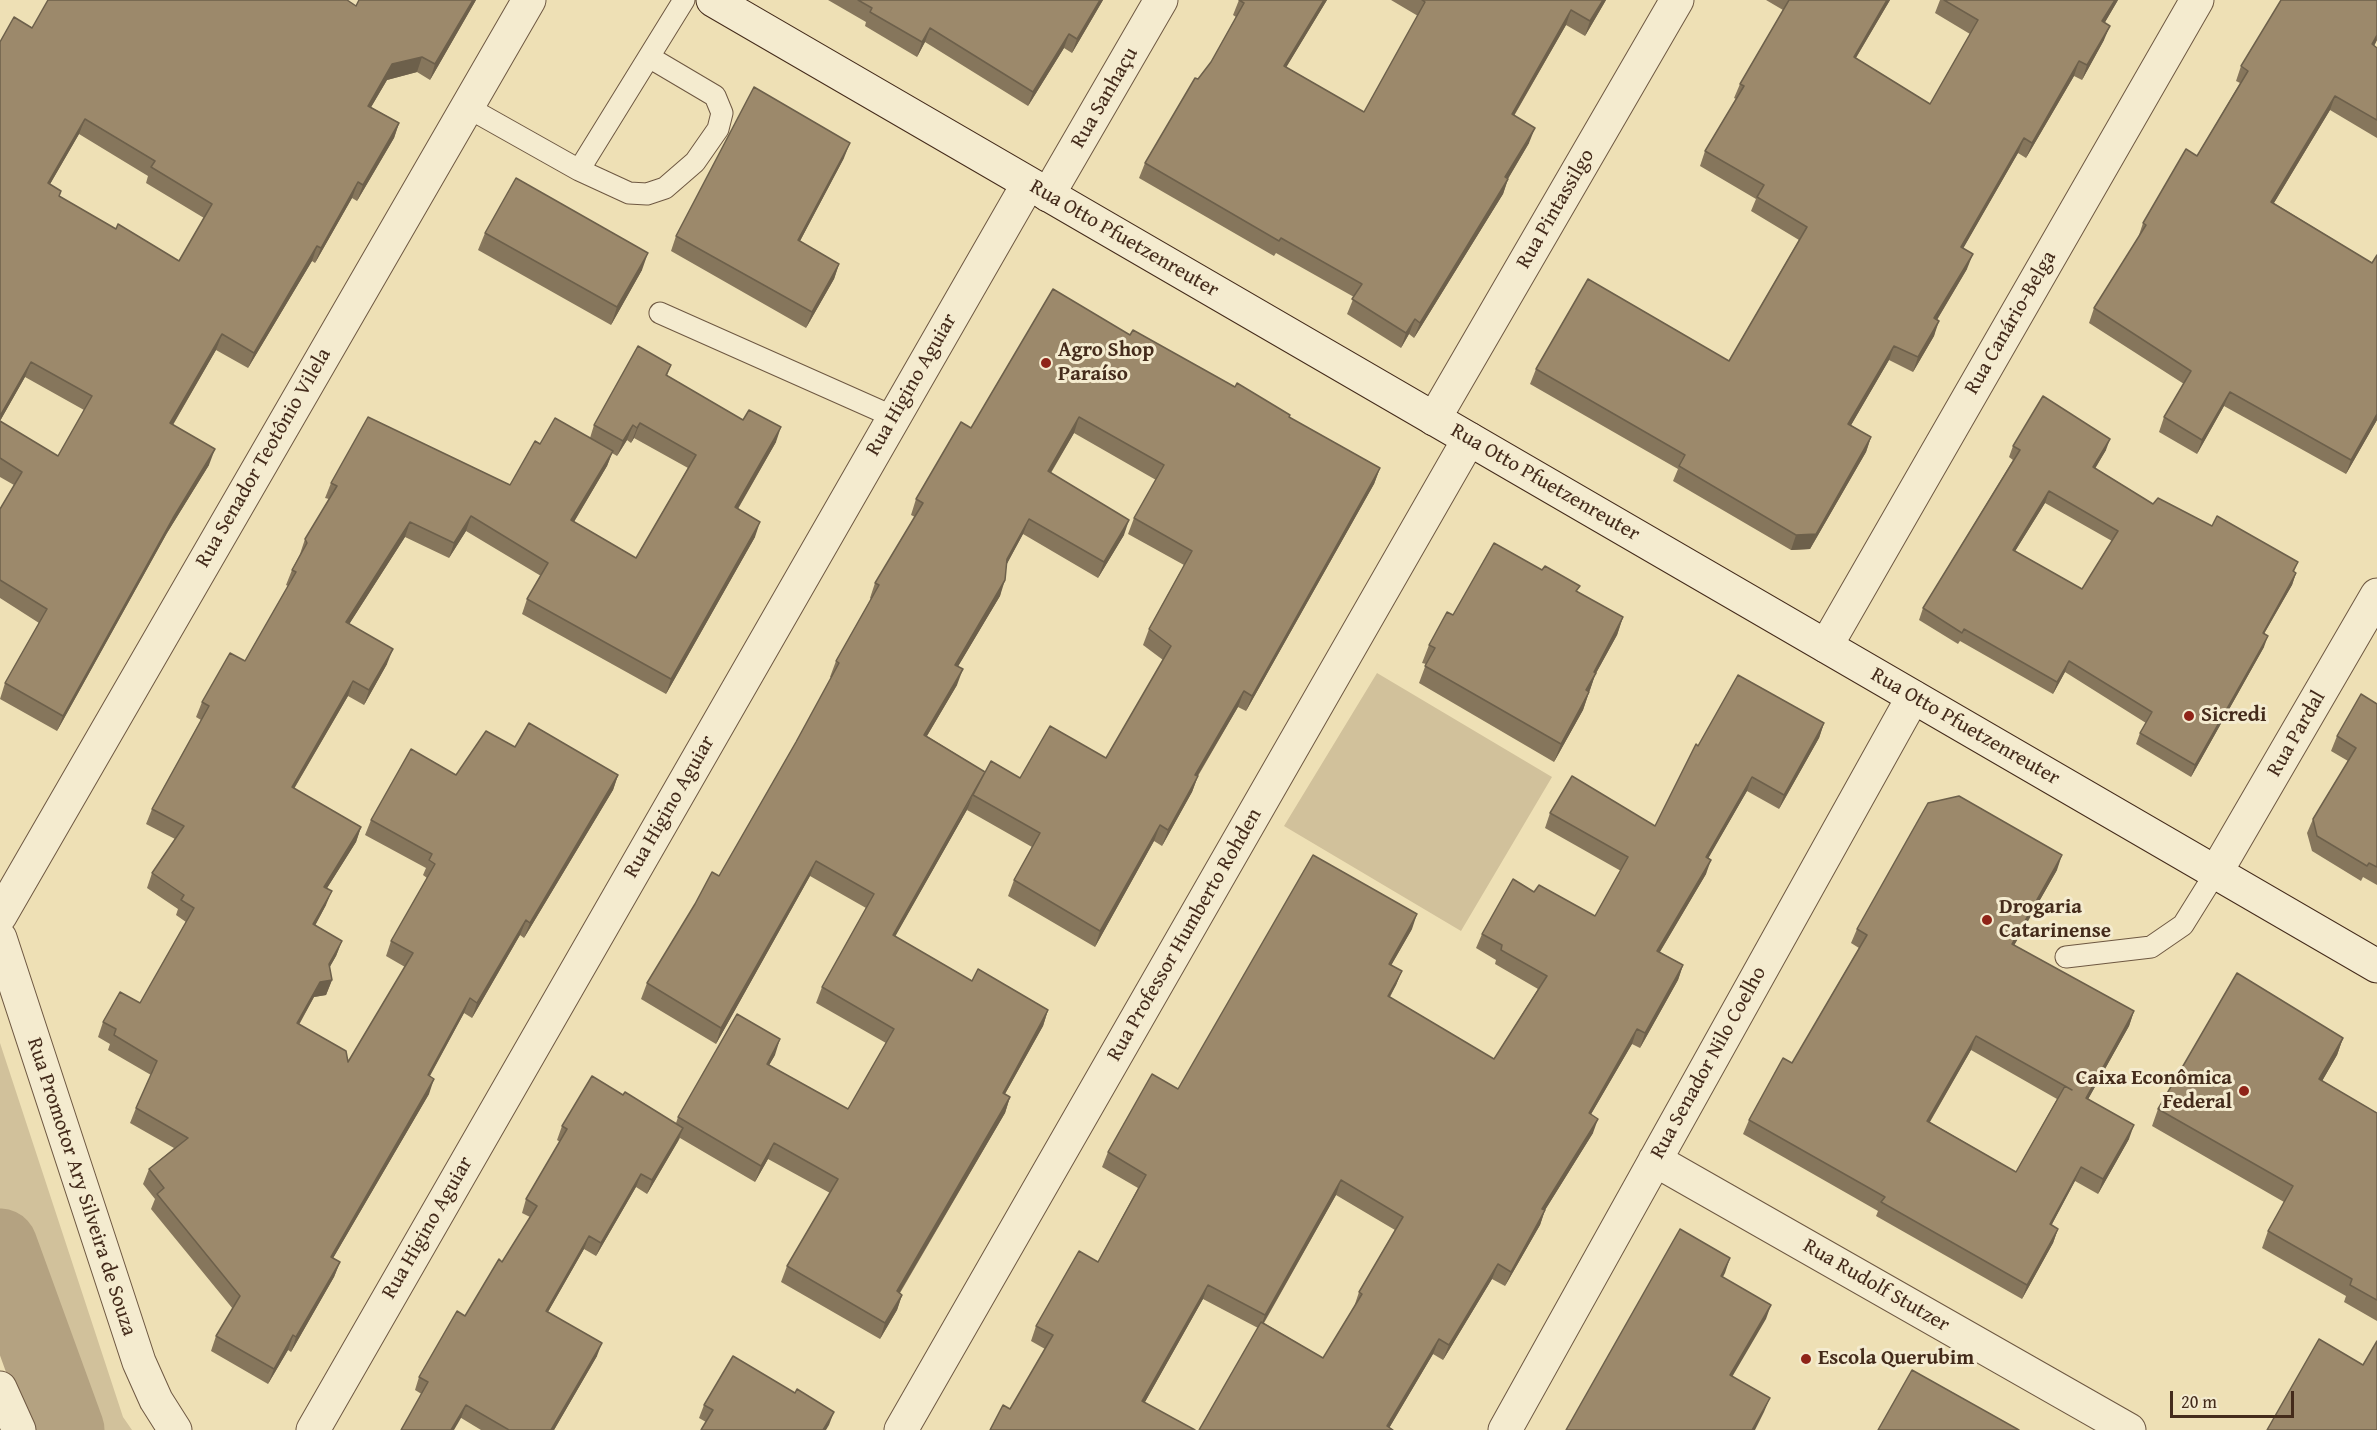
<!DOCTYPE html>
<html>
<head>
<meta charset="utf-8">
<style>
  body { margin:0 }
  #map { position:relative; width:2377px; height:1430px; overflow:hidden; background:#eee0b5; font-family:"Gentium Book Plus",serif }
  canvas { display:block }
  .scale { position:absolute; left:2170px; top:1391px; width:124px; height:27px; box-sizing:border-box; border:3px solid #442b1b; border-top:0; padding-left:8px; font-size:18px; line-height:21px; white-space:nowrap; color:#442b1b; -webkit-text-stroke:4px #f4ebcf; paint-order:stroke }
</style>
</head>
<body>
<div id="map">
<canvas width="2377" height="1430"></canvas>
<div class="scale">20 m</div>
</div>
<script>
const ctx = document.querySelector('canvas').getContext('2d');
ctx.lineJoin = 'round';
function paint(path, color) { ctx.fillStyle = color; ctx.fill(path, 'evenodd'); }
const toPath = rows => new Path2D(rows.map(r => 'M' + r).join(''));
function strokePath(path, color, width, dash) { ctx.strokeStyle = color; ctx.lineWidth = width; ctx.lineCap = dash ? 'butt' : 'round'; ctx.setLineDash(dash || []); ctx.stroke(path); }
function write(font, color, halo, rows, align = 'center') {
  ctx.font = font + ' "Gentium Book Plus",serif'; ctx.lineWidth = 6; ctx.setLineDash([]); ctx.textBaseline = 'middle'; ctx.strokeStyle = halo; ctx.fillStyle = color; for (const [text, x, y, turn = 0] of rows) {
    ctx.save(); ctx.translate(x, y); ctx.rotate((+turn || 0) * Math.PI / 180); ctx.textAlign = isNaN(turn) ? turn : align; if (halo) ctx.strokeText(text, 0, 0); ctx.fillText(text, 0, 0); ctx.restore();
  }
}
paint(toPath([
  [1377,673,1552,777,1461,931,1284,826],
  [0,1043,123,1417,132,1430,56,1430,40,1406,0,1288]
]), '#d1c19b');
strokePath(toPath([
  [0,1246,67,1430]
]), '#b4a281', 75);
const lane = toPath([
  [467,107,579,170,684,0],
  [579,170,629,193,647,194,665,188,695,162,718,129,722,113,715,96,649,57],
  [660,313,894,417],
  [2066,957,2151,947,2183,925,2216,872]
]);
const street = toPath([
  [1048,195,1161,0],
  [1434,419,1677,0],
  [1826,646,2197,0],
  [2216,872,2377,595],
  [0,916,529,0],
  [0,938,139,1362,156,1400,175,1430],
  [1655,1160,2129,1430],
  [0,1388,19,1430],
  [313,1430,1028,184],
  [901,1430,1469,439],
  [1505,1430,1913,697]
]);
const secondary = toPath([
  [713,0,2377,966]
]);
strokePath(lane, '#6e5842', 23);
strokePath(street, '#6e5842', 35);
strokePath(secondary, '#442b1b', 35);
strokePath(lane, '#f4ebcf', 21);
strokePath(street, '#f4ebcf', 33);
strokePath(secondary, '#f4ebcf', 33);
paint(toPath([
  [476,0,430,80,417,72,387,80,371,107,399,123,394,138,357,201,352,198,315,263,312,261,248,368,216,350,173,425,209,465,167,533,57,731,0,699,5,683,39,623,0,598,0,509,14,485,0,477,0,42,32,28,356,6],
  [79,134,148,176,146,183,204,218,179,261,116,229,59,196,61,191,50,184],
  [25,377,84,410,58,456,0,421],
  [828,0,1103,0,1072,53,1064,48,1028,106,925,42,917,57,865,26,866,22],
  [1239,0,1327,0,1286,67,1364,112,1418,16,1391,0,1606,0,1585,36,1566,25,1514,116,1529,143,1508,179,1503,194,1414,338,1409,334,1401,348,1347,314,1354,297,1276,253,1274,256,1139,178,1145,163,1198,79,1211,62,1236,17,1233,15],
  [1766,0,1890,0,1856,58,1930,104,1970,34,1935,13,1940,0,2118,0,2105,22,2104,40,2082,80,2074,76,2026,158,2018,153,1963,248,1967,269,1937,320,1934,336,1913,372,1889,360,1851,425,1871,437,1866,452,1810,549,1791,550,1673,481,1678,469,1530,384,1536,369,1729,361,1799,240,1751,211,1756,199,1700,166,1705,151,1736,99,1734,98,1740,84,1783,10],
  [2377,0,2377,40,2374,46,2377,48,2377,138,2330,110,2274,203,2372,263,2377,255,2377,420,2346,474,2224,406,2197,454,2159,432,2164,417,2184,384,2089,323,2094,308,2138,238,2143,223,2197,156,2240,83,2236,81,2241,66],
  [844,158,800,241,839,264,834,279,806,328,671,251,676,236],
  [485,233,642,270,611,325,478,250],
  [1130,335,1235,387,1380,468,1374,484,1246,711,1238,707,1198,776,1192,792,1162,846,1154,841,1095,947,1008,896,1014,880,1032,847,967,810,968,808,895,936,972,981,1048,1010,1043,1026,1005,1094,1010,1097,1005,1113,900,1293,902,1295,897,1310,880,1339,781,1282,787,1266,830,1193,768,1159,755,1182,680,1138,647,1194,636,1187,596,1256,584,1249,548,1312,597,1356,554,1430,481,1430,415,1390,419,1377,465,1316,502,1262,530,1217,522,1213,526,1199,560,1142,557,1140,562,1126,623,1095,676,1123,678,1117,775,1055,769,1065,848,1109,886,1043,816,1003,822,987,866,908,810,876,716,1044,641,999,647,983,719,876,796,742,832,678,830,677,836,661,871,599,870,598,875,583,915,517,911,515,916,499,971,428],
  [1074,433,1156,480,1134,518,1128,534,1184,565,1149,629,1143,645,1163,660,1106,758,1020,778,985,772,927,736,957,685,958,666,1000,596,1006,565,1023,534,1098,578,1124,535,1051,473],
  [671,365,667,376,776,442,738,509,755,537,666,694,522,614,527,599,541,576,466,531,449,558,405,537,349,624,387,664,364,705,348,696,294,789,361,827,356,842,327,888,326,905,315,925,342,941,336,956,329,968,332,980,326,995,314,997,299,1025,348,1062,405,967,386,956,391,941,427,878,423,875,426,868,365,835,371,820,456,775,515,747,618,775,613,790,524,938,520,935,472,1018,464,1013,430,1076,429,1094,333,1258,340,1262,334,1277,291,1352,288,1350,268,1384,211,1351,216,1336,233,1309,151,1209,155,1199,143,1184,149,1169,174,1148,130,1123,136,1108,151,1075,108,1050,110,1044,98,1037,103,1022,140,1003,186,922,176,915,178,909,147,888,152,873,175,839,146,824,152,809,201,720,196,717,202,702,245,661,288,586,286,585,292,570,300,554,305,539,329,499,325,498,331,483,510,485,540,444,590,438,594,425],
  [634,438,688,468,636,558,574,522,607,466,612,453,617,456,627,440,631,443],
  [2013,446,2106,450,2095,468,2153,504,2212,526,2298,562,2294,572,2296,573,2292,585,2264,634,2264,647,2191,777,2136,744,2140,733,2146,723,2065,672,2053,694,1960,641,1958,644,1919,620,1923,608,2013,460,2009,457],
  [2045,503,2112,541,2082,589,2015,551],
  [1577,592,1623,617,1617,635,1595,675,1583,710,1554,762,1419,683,1426,664,1422,663,1429,645,1453,615],
  [2377,704,2377,885,2363,877,2361,881,2312,851,2307,833,2313,819,2348,761,2331,751,2337,736],
  [1824,723,1819,738,1779,809,1747,791,1708,858,1706,874,1660,952,1683,965,1678,980,1640,1048,1632,1044,1591,1114,1593,1133,1545,1210,1540,1225,1505,1286,1492,1279,1443,1360,1433,1354,1389,1428,1199,1430,1258,1328,1203,1299,1145,1402,1010,1409,1045,1349,1031,1341,1036,1326,1098,1262,1138,1188,1102,1167,1108,1152,1178,1089,1412,929,1391,965,1402,971,1396,985,1390,997,1494,1059,1538,989,1495,964,1496,960,1476,948,1482,934,1534,892,1595,916,1621,871,1545,828,1550,813,1655,826,1698,746],
  [1336,1195,1395,1230,1359,1292,1354,1307,1323,1358,1264,1323],
  [2057,870,2014,945,2134,1011,2129,1026,2088,1099,2129,1139,2098,1194,2075,1181,2051,1226,2058,1229,2053,1243,2022,1299,1876,1216,1878,1211,1743,1134,1749,1120,1792,1063,1859,948,1851,943,1857,929],
  [1971,1050,2057,1099,2016,1172,1930,1122],
  [2343,1038,2337,1055,2322,1081,2377,1113,2377,1321,2344,1302,2346,1296,2262,1248,2268,1231,2284,1202,2152,1126,2158,1109],
  [704,1405,829,1425,706,1422,699,1418]
]), '#86765c');
paint(toPath([
  [473,0,476,0,430,80,435,64],
  [1100,0,1103,0,1072,53,1077,39],
  [1324,0,1327,0,1278,81,1284,66],
  [1603,0,1606,0,1585,36,1590,21],
  [1887,0,1890,0,1848,71,1854,57],
  [2115,0,2118,0,2097,36,2102,21],
  [1571,10,1566,25,1506,129,1512,114],
  [2110,26,2104,40,2082,80,2087,65],
  [930,28,925,42,917,57,922,42],
  [1069,34,1064,48,1028,106,1033,92],
  [2377,35,2377,40,2367,59,2372,44],
  [422,57,417,72,387,80,363,121,368,106,392,64],
  [2079,61,2074,76,2026,158,2032,143],
  [2335,96,2330,110,2266,216,2271,202],
  [85,119,79,134,42,198,48,183],
  [399,123,394,138,357,201,363,185],
  [1535,128,1529,143,1500,192,1505,177],
  [2024,138,2018,153,1956,261,1961,247],
  [850,143,844,158,792,256,798,240],
  [1508,179,1503,194,1414,338,1420,323],
  [358,182,352,198,315,263,321,248],
  [317,246,312,261,248,368,254,353],
  [648,253,642,270,611,325,617,307],
  [1973,254,1967,269,1929,333,1934,318],
  [839,264,834,279,806,328,812,312],
  [1415,319,1409,334,1401,348,1406,333],
  [1939,321,1934,336,1913,372,1918,357],
  [222,334,216,350,165,438,170,423],
  [1894,346,1889,360,1843,439,1848,424],
  [31,362,25,377,0,421,0,416],
  [2230,392,2224,406,2197,454,2202,440],
  [2377,414,2377,420,2346,474,2351,460],
  [1079,417,1074,433,1042,487,1048,471],
  [640,423,634,438,631,443,637,428],
  [633,425,627,440,617,456,623,441],
  [781,427,776,442,730,522,735,507],
  [1871,437,1866,452,1810,549,1791,550,1796,535],
  [2110,439,2106,450,2089,479,2093,467],
  [215,449,209,465,167,533,57,731,63,716,173,518],
  [613,451,607,466,566,535,571,520],
  [1380,468,1374,484,1246,711,1252,696],
  [2049,491,2045,503,2009,561,2013,550],
  [471,516,466,531,449,558,454,543],
  [1029,519,1023,534,1001,575,1007,559],
  [1129,520,1124,535,1098,578,1104,562],
  [410,522,405,537,341,637,346,622],
  [760,522,755,537,666,694,671,679],
  [2296,573,2292,585,2258,644,2263,633],
  [1005,580,1000,596,950,680,955,665],
  [1623,617,1617,635,1595,675,1590,690,1580,707,1594,672],
  [2268,636,2264,647,2191,777,2195,765],
  [393,649,387,664,364,705,369,690],
  [2069,661,2065,672,2053,694,2057,682],
  [963,669,957,685,918,751,924,735],
  [353,681,348,696,286,802,292,787],
  [1244,691,1238,707,1189,790,1195,775],
  [1589,692,1583,710,1554,762,1561,744],
  [1824,723,1819,738,1779,809,1784,795],
  [618,775,613,790,524,938,530,923],
  [1198,776,1192,792,1162,846,1168,830],
  [1752,777,1747,791,1701,871,1706,857],
  [973,795,968,808,887,951,893,935],
  [1160,825,1154,841,1095,947,1100,931],
  [361,827,356,842,319,901,324,887],
  [2062,855,2057,870,2007,958,2012,944],
  [1711,860,1706,874,1652,965,1657,951],
  [816,861,810,876,716,1044,721,1028],
  [332,891,326,905,308,939,313,924],
  [1417,914,1412,929,1384,978,1389,964],
  [526,920,520,935,472,1018,477,1003],
  [342,941,336,956,323,979,329,964],
  [1683,965,1678,980,1640,1048,1645,1033],
  [1402,971,1396,985,1382,1010,1388,996],
  [332,980,326,995,314,997,291,1038,297,1023,320,982],
  [470,998,464,1013,422,1090,428,1075],
  [1048,1010,1043,1026,997,1108,1003,1093],
  [2134,1011,2129,1026,2081,1112,2086,1098],
  [1637,1029,1632,1044,1583,1128,1589,1113],
  [1976,1036,1971,1050,1922,1135,1927,1121],
  [2343,1038,2337,1055,2313,1097,2319,1079],
  [780,1039,775,1055,761,1079,767,1064],
  [434,1079,429,1094,325,1272,331,1257],
  [1010,1097,1005,1113,891,1307,897,1291],
  [1598,1119,1593,1133,1537,1223,1542,1209],
  [2134,1125,2129,1139,2098,1194,2103,1179],
  [683,1128,678,1141,647,1194,652,1180],
  [774,1143,768,1159,755,1182,761,1166],
  [2081,1167,2075,1181,2044,1239,2050,1224],
  [641,1174,636,1187,596,1256,601,1243],
  [1341,1180,1336,1195,1260,1329,1265,1315],
  [1545,1210,1540,1225,1505,1286,1511,1272],
  [2058,1229,2053,1243,2022,1299,2027,1285],
  [589,1236,584,1249,541,1324,546,1311],
  [1730,1258,1725,1273,1716,1290,1721,1276],
  [340,1262,334,1277,291,1352,296,1337],
  [1498,1264,1492,1279,1443,1360,1449,1345],
  [1208,1285,1203,1299,1137,1416,1142,1401],
  [902,1295,897,1310,880,1339,885,1323],
  [1771,1305,1766,1319,1725,1389,1730,1375],
  [293,1335,288,1350,268,1384,274,1369],
  [1439,1339,1433,1354,1388,1430,1387,1426],
  [602,1343,597,1356,554,1430,551,1430],
  [1770,1398,1764,1412,1755,1430,1752,1430],
  [466,1405,461,1418,454,1430,451,1430],
  [834,1412,829,1425,826,1430,823,1430]
]), '#6d604b');
const building = toPath([
  [48,0,347,0,356,6,359,0,473,0,435,64,422,57,392,64,368,106,399,123,363,185,358,182,321,248,317,246,254,353,222,334,170,423,215,449,173,518,63,716,5,683,47,609,0,580,0,509,22,472,0,458,0,421,58,456,92,396,31,362,0,416,0,42,14,17,32,28,48,0],
  [85,119,155,161,151,167,212,204,179,261,118,224,116,229,59,196,61,191,48,183,85,119],
  [858,0,1100,0,1077,39,1069,34,1033,92,930,28,922,42,870,12,872,8,858,0],
  [1239,0,1324,0,1284,66,1364,112,1425,2,1422,0,1603,0,1590,21,1571,10,1512,114,1535,128,1505,177,1508,179,1420,323,1415,319,1406,333,1352,299,1362,284,1281,238,1279,241,1145,163,1195,78,1198,79,1211,62,1244,3,1239,0],
  [1789,0,1887,0,1854,57,1930,104,1978,20,1944,0,2115,0,2102,21,2110,26,2087,65,2079,61,2032,143,2024,138,1961,247,1973,254,1934,318,1939,321,1918,357,1894,346,1848,424,1871,437,1816,534,1796,535,1679,466,1685,455,1536,369,1588,279,1729,361,1807,227,1757,197,1764,185,1705,151,1744,86,1740,84,1789,0],
  [2281,0,2377,0,2377,35,2372,44,2377,48,2377,120,2335,96,2271,202,2372,263,2377,255,2377,414,2351,460,2230,392,2202,440,2164,417,2191,371,2094,308,2146,225,2143,223,2186,149,2197,156,2248,71,2241,66,2281,0],
  [754,87,850,143,798,240,839,264,812,312,676,236,754,87],
  [516,178,648,253,617,307,485,233,516,178],
  [1053,289,1130,335,1133,330,1235,387,1237,383,1290,415,1289,417,1380,468,1252,696,1244,691,1195,775,1198,776,1168,830,1160,825,1100,931,1014,880,1040,833,973,795,991,761,1020,778,1050,726,1106,758,1171,646,1149,629,1192,551,1134,518,1164,465,1079,417,1048,471,1129,520,1104,562,1029,519,1007,559,1005,580,955,665,963,669,924,735,985,772,893,935,972,981,978,969,1048,1010,1003,1093,1010,1097,897,1291,902,1295,885,1323,787,1266,838,1179,774,1143,761,1166,678,1117,737,1014,780,1039,767,1064,848,1109,894,1029,822,987,874,894,816,861,721,1028,647,983,695,904,712,872,719,876,796,742,839,663,836,661,879,585,875,583,923,503,916,499,961,422,971,428,1053,289],
  [638,346,671,365,666,375,743,420,749,410,781,427,735,507,760,522,671,679,527,599,548,563,471,516,454,543,410,522,346,622,393,649,369,690,353,681,292,787,361,827,324,887,332,891,313,924,342,941,329,964,332,980,320,982,297,1023,346,1051,348,1062,413,953,391,941,435,864,429,860,432,854,371,820,411,749,456,775,486,731,515,747,529,723,618,775,530,923,526,920,477,1003,470,998,428,1075,434,1079,331,1257,340,1262,296,1337,293,1335,274,1369,216,1336,240,1296,157,1194,164,1188,149,1169,188,1138,136,1108,157,1061,114,1035,116,1029,103,1022,120,992,140,1003,194,908,181,900,184,895,152,873,184,826,152,809,209,706,202,702,230,653,245,661,296,572,292,570,307,543,305,539,337,486,331,483,368,417,510,485,535,441,540,444,555,418,613,451,571,520,636,558,696,455,640,423,637,428,633,425,623,441,594,425,638,346],
  [2043,396,2110,439,2093,467,2153,504,2158,498,2212,526,2217,516,2298,562,2293,571,2296,573,2263,633,2268,636,2195,765,2140,733,2152,712,2069,661,2057,682,1964,629,1962,633,1923,608,2020,450,2013,446,2043,396],
  [2049,491,2118,531,2082,589,2013,550,2049,491],
  [1494,543,1542,570,1545,566,1580,586,1576,591,1623,617,1594,672,1596,673,1586,690,1589,692,1561,744,1425,666,1435,648,1429,645,1447,612,1453,615,1494,543],
  [1738,675,1824,723,1784,795,1752,777,1706,857,1711,860,1657,951,1683,965,1645,1033,1637,1029,1589,1113,1598,1119,1542,1209,1545,1210,1511,1272,1498,1264,1449,1345,1439,1339,1387,1426,1393,1430,1199,1430,1261,1322,1323,1358,1362,1294,1359,1292,1403,1217,1341,1180,1265,1315,1208,1285,1142,1401,1195,1430,990,1430,1003,1405,1010,1409,1053,1335,1036,1326,1079,1251,1098,1262,1146,1175,1108,1152,1152,1074,1178,1089,1313,855,1417,914,1389,964,1402,971,1388,996,1494,1059,1547,976,1501,950,1502,945,1482,934,1513,879,1534,892,1539,885,1595,916,1628,857,1550,813,1572,776,1655,826,1696,744,1698,746,1738,675],
  [2361,694,2377,704,2377,867,2369,863,2367,866,2317,836,2313,819,2356,748,2337,736,2361,694],
  [1959,796,2062,855,2012,944,2134,1011,2086,1098,2134,1125,2103,1179,2081,1167,2050,1224,2058,1229,2027,1285,1881,1202,1885,1197,1749,1120,1783,1058,1792,1063,1867,935,1857,929,1928,803,1959,796],
  [1976,1036,2072,1090,2065,1086,2016,1172,1927,1121,1976,1036],
  [2237,973,2343,1038,2319,1079,2377,1113,2377,1300,2350,1285,2352,1279,2268,1231,2293,1186,2158,1109,2237,973],
  [592,1076,623,1095,625,1092,683,1128,652,1180,641,1174,601,1243,589,1236,546,1311,602,1343,551,1430,509,1430,466,1405,451,1430,401,1430,428,1382,419,1377,457,1311,465,1316,499,1259,502,1262,537,1206,526,1199,567,1129,562,1126,592,1076],
  [1680,1229,1730,1258,1721,1276,1771,1305,1730,1375,1770,1398,1752,1430,1566,1430,1680,1229],
  [2319,1339,2363,1365,2377,1341,2377,1430,2267,1430,2319,1339],
  [733,1356,795,1393,797,1389,834,1412,823,1430,701,1430,713,1410,704,1405,733,1356],
  [1912,1370,2019,1430,1878,1430,1912,1370]
]);
paint(building, '#9c896b');
strokePath(building, '#6d604b', 1.5);
for (const [x, y, r, color] of [
  [1046,363,6,"#8f2418"],
  [2189,716,6,"#8f2418"],
  [1987,920,6,"#8f2418"],
  [2244,1091,6,"#8f2418"],
  [1806,1359,6,"#8f2418"]
]) { const dot = new Path2D(); dot.arc(x, y, r, 0, 2 * Math.PI); ctx.fillStyle = color; ctx.fill(dot); strokePath(dot, '#f4ebcf', 2); }
write('21px', '#442b1b', '#f4ebcf', [
  ["Rua Sanhaçu",1105,98,-60],
  ["Rua Pintassilgo",1556,209,-60],
  ["Rua Otto Pfuetzenreuter",1124,239,30],
  ["Rua Canário-Belga",2011,323,-60],
  ["Rua Higino Aguiar",912,385,-60],
  ["Rua Senador Teotônio Vilela",264,458,-60],
  ["Rua Otto Pfuetzenreuter",1545,483,30],
  ["Rua Otto Pfuetzenreuter",1965,727,30],
  ["Rua Pardal",2297,734,-60],
  ["Rua Higino Aguiar",670,807,-60],
  ["Rua Professor Humberto Rohden",1185,935,-60],
  ["Rua Senador Nilo Coelho",1709,1063,-61],
  ["Rua Promotor Ary Silveira de Souza",81,1187,72],
  ["Rua Higino Aguiar",428,1228,-60],
  ["Rua Rudolf Stutzer",1876,1286,30]
]);
write('bold 21px', '#442b1b', '#f4ebcf', [
  ["Agro Shop",1058,351],
  ["Paraíso",1058,375],
  ["Sicredi",2201,716],
  ["Drogaria",1999,908],
  ["Catarinense",1999,932],
  ["Caixa Econômica",2232,1079,"right"],
  ["Federal",2232,1103,"right"],
  ["Escola Querubim",1818,1359]
], 'left');
</script>
</body>
</html>
